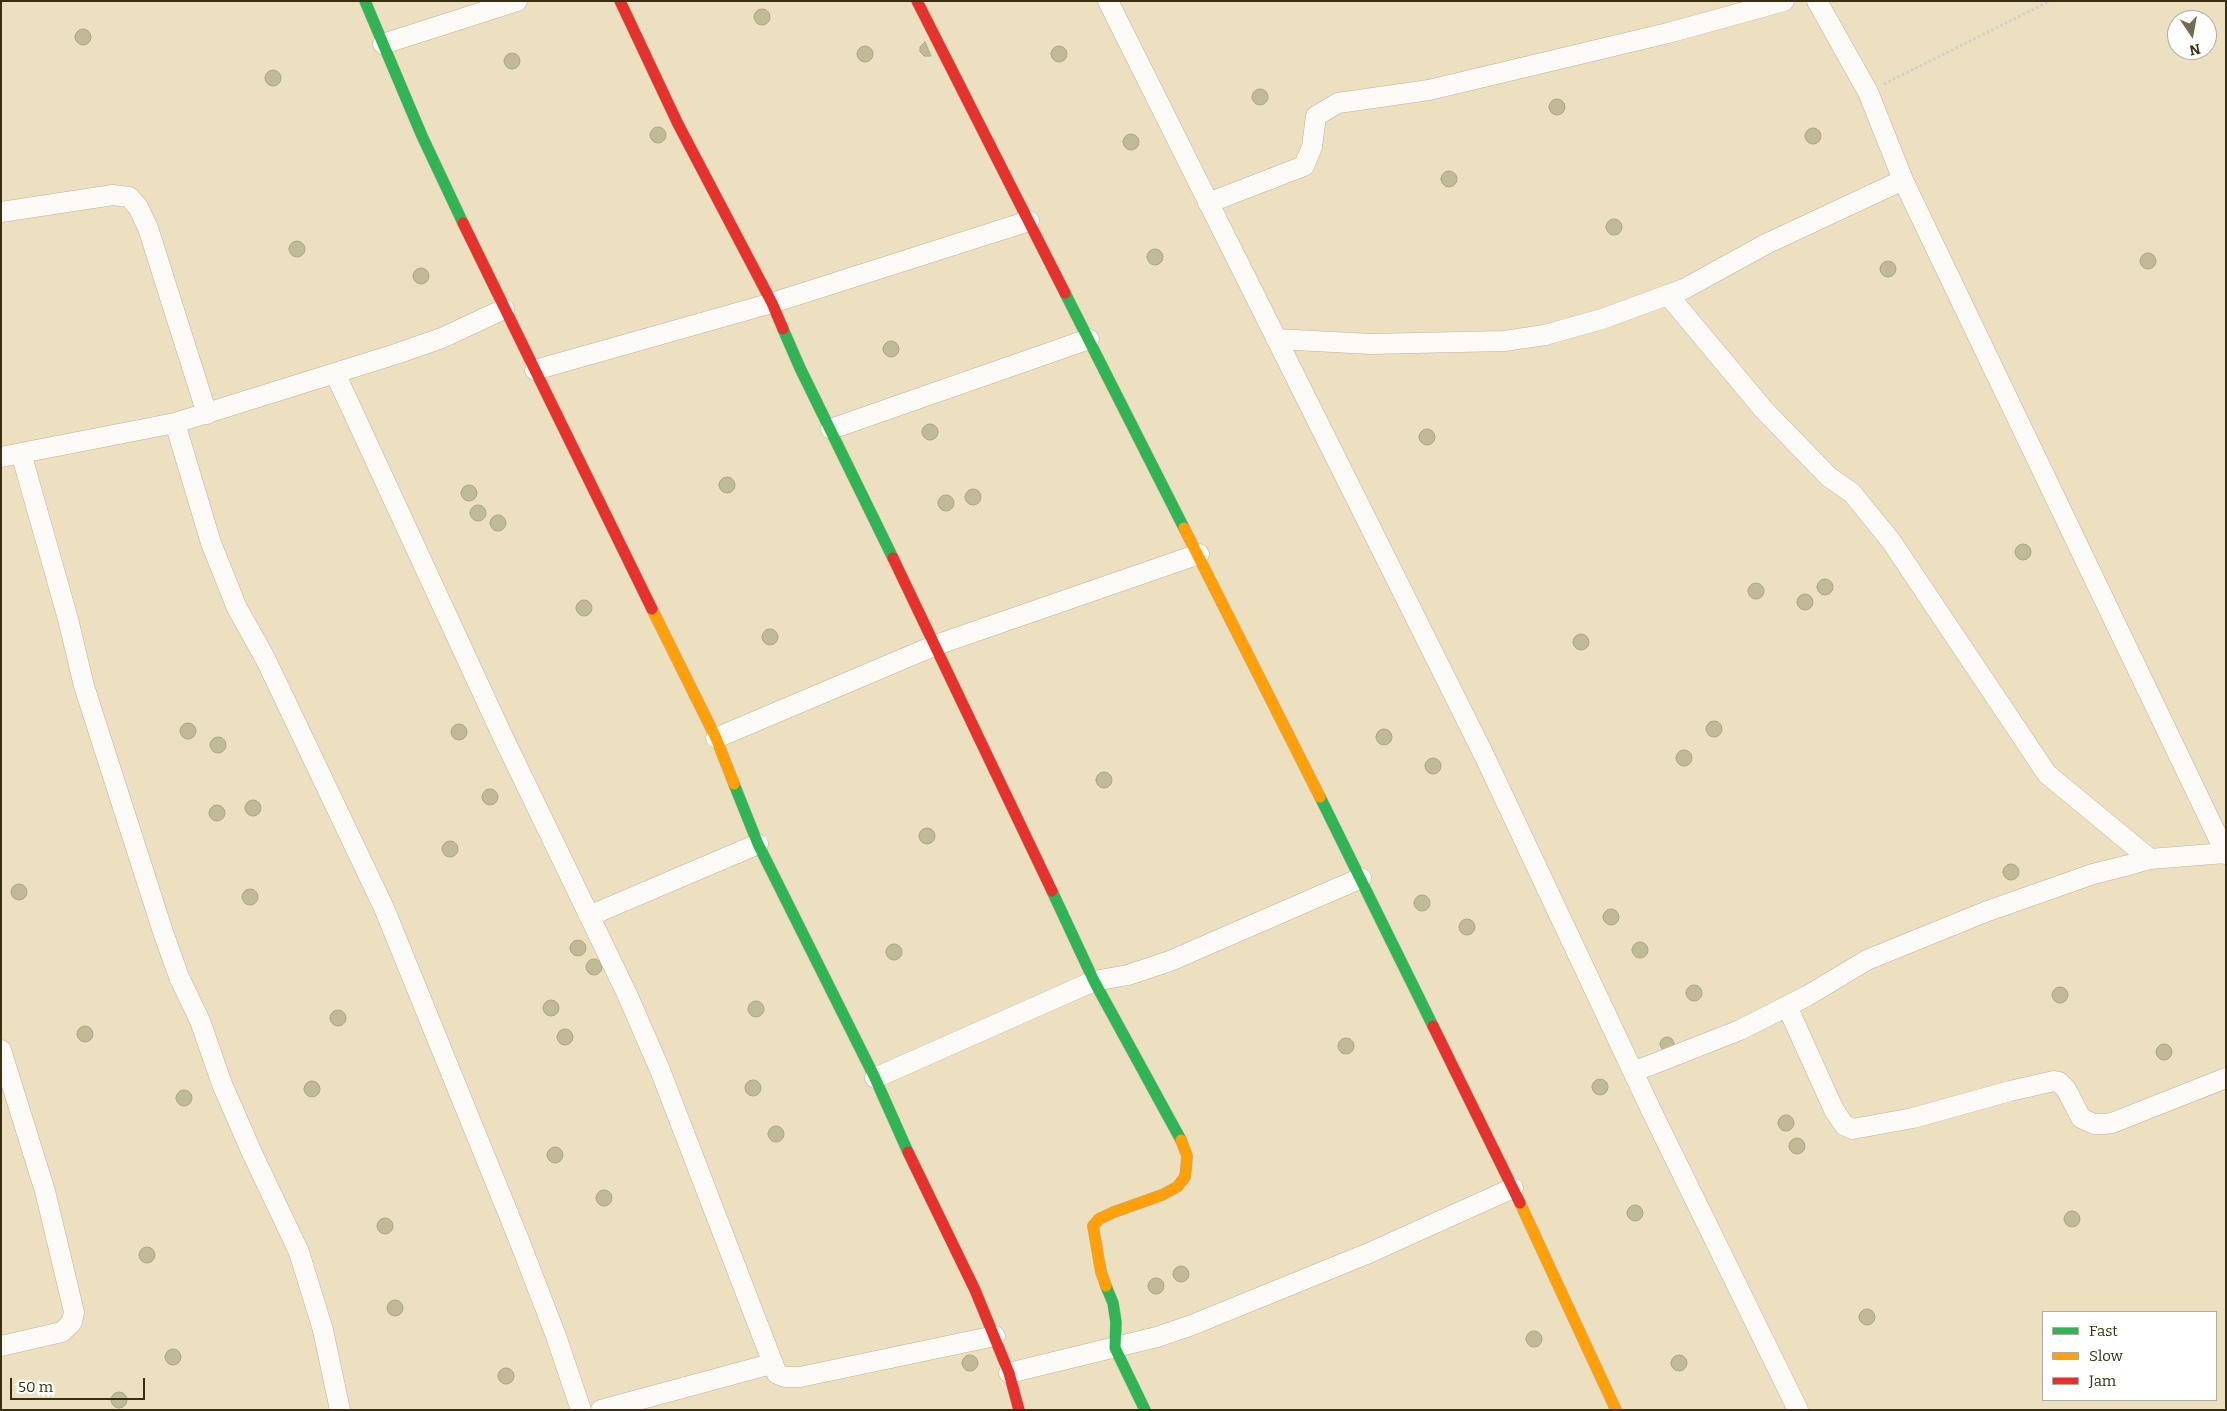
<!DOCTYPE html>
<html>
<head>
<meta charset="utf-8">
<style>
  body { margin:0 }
  #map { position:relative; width:2227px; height:1411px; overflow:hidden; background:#ece0c1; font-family:Bitter,serif }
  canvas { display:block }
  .frame { position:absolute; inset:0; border:2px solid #382e10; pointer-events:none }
  .legend { position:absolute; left:2042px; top:1311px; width:175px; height:90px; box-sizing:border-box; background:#fff; border:1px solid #afab9f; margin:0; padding:6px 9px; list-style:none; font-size:15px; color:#382e10 }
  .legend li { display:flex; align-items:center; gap:10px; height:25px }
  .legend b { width:25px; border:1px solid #afab9f }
  .north { position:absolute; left:2167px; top:10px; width:50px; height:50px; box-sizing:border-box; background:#fff; border:1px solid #afab9f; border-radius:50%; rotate:168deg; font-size:14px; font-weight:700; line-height:20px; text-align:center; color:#382e10 }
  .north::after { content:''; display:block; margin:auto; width:18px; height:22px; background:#776c4e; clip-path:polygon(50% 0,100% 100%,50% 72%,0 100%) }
  .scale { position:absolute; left:10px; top:1378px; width:135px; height:22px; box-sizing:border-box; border:2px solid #382e10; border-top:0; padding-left:6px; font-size:15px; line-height:18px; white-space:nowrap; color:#382e10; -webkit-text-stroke:4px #fff; paint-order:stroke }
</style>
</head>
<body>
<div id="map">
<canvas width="2227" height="1411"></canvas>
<div class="frame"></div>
<ul class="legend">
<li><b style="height:6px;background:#30b455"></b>Fast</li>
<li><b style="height:6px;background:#ff9f0a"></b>Slow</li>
<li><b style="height:6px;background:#e5322d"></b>Jam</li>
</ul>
<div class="north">N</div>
<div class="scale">50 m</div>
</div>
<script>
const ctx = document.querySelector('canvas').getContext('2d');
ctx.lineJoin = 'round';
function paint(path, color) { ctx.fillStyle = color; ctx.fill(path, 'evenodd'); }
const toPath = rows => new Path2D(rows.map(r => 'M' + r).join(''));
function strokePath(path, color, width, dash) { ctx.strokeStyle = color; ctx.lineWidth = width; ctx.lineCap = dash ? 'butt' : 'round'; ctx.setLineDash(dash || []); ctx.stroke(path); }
const building = toPath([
  '754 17a8 8 0 1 1 16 0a8 8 0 1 1-16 0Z',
  '75 37a8 8 0 1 1 16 0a8 8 0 1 1-16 0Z',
  [925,42,931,56,924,56,920,52,920,47,925,42],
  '857 54a8 8 0 1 1 16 0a8 8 0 1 1-16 0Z',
  '1051 54a8 8 0 1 1 16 0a8 8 0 1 1-16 0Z',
  '504 61a8 8 0 1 1 16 0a8 8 0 1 1-16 0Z',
  '265 78a8 8 0 1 1 16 0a8 8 0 1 1-16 0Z',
  '1252 97a8 8 0 1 1 16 0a8 8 0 1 1-16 0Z',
  '1549 107a8 8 0 1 1 16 0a8 8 0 1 1-16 0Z',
  '650 135a8 8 0 1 1 16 0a8 8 0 1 1-16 0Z',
  '1805 136a8 8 0 1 1 16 0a8 8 0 1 1-16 0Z',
  '1123 142a8 8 0 1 1 16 0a8 8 0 1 1-16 0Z',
  '1441 179a8 8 0 1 1 16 0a8 8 0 1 1-16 0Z',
  '1606 227a8 8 0 1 1 16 0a8 8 0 1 1-16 0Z',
  '289 249a8 8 0 1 1 16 0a8 8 0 1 1-16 0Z',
  '1147 257a8 8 0 1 1 16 0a8 8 0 1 1-16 0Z',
  '2140 261a8 8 0 1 1 16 0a8 8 0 1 1-16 0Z',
  '1880 269a8 8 0 1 1 16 0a8 8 0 1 1-16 0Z',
  '413 276a8 8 0 1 1 16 0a8 8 0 1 1-16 0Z',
  '883 349a8 8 0 1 1 16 0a8 8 0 1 1-16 0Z',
  '922 432a8 8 0 1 1 16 0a8 8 0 1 1-16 0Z',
  '1419 437a8 8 0 1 1 16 0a8 8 0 1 1-16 0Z',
  '719 485a8 8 0 1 1 16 0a8 8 0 1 1-16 0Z',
  '461 493a8 8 0 1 1 16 0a8 8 0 1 1-16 0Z',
  '965 497a8 8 0 1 1 16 0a8 8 0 1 1-16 0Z',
  '938 503a8 8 0 1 1 16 0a8 8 0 1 1-16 0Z',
  '470 513a8 8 0 1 1 16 0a8 8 0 1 1-16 0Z',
  '490 523a8 8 0 1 1 16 0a8 8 0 1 1-16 0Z',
  '2015 552a8 8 0 1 1 16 0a8 8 0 1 1-16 0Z',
  '1817 587a8 8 0 1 1 16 0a8 8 0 1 1-16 0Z',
  '1748 591a8 8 0 1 1 16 0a8 8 0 1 1-16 0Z',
  '1797 602a8 8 0 1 1 16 0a8 8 0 1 1-16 0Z',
  '576 608a8 8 0 1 1 16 0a8 8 0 1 1-16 0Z',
  '762 637a8 8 0 1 1 16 0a8 8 0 1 1-16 0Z',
  '1573 642a8 8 0 1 1 16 0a8 8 0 1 1-16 0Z',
  '1706 729a8 8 0 1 1 16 0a8 8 0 1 1-16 0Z',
  '180 731a8 8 0 1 1 16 0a8 8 0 1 1-16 0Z',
  '451 732a8 8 0 1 1 16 0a8 8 0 1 1-16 0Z',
  '1376 737a8 8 0 1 1 16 0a8 8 0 1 1-16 0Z',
  '210 745a8 8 0 1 1 16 0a8 8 0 1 1-16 0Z',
  '1676 758a8 8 0 1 1 16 0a8 8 0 1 1-16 0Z',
  '1425 766a8 8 0 1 1 16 0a8 8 0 1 1-16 0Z',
  '1096 780a8 8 0 1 1 16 0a8 8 0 1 1-16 0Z',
  '482 797a8 8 0 1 1 16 0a8 8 0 1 1-16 0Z',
  '245 808a8 8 0 1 1 16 0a8 8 0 1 1-16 0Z',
  '209 813a8 8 0 1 1 16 0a8 8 0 1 1-16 0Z',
  '919 836a8 8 0 1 1 16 0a8 8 0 1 1-16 0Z',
  '442 849a8 8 0 1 1 16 0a8 8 0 1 1-16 0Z',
  '2003 872a8 8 0 1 1 16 0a8 8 0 1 1-16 0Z',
  '11 892a8 8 0 1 1 16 0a8 8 0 1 1-16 0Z',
  '242 897a8 8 0 1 1 16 0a8 8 0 1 1-16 0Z',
  '1414 903a8 8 0 1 1 16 0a8 8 0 1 1-16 0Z',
  '1603 917a8 8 0 1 1 16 0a8 8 0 1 1-16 0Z',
  '1459 927a8 8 0 1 1 16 0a8 8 0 1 1-16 0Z',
  '570 948a8 8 0 1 1 16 0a8 8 0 1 1-16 0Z',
  '1632 950a8 8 0 1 1 16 0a8 8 0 1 1-16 0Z',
  '886 952a8 8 0 1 1 16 0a8 8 0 1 1-16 0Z',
  '586 967a8 8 0 1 1 16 0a8 8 0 1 1-16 0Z',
  '1686 993a8 8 0 1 1 16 0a8 8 0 1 1-16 0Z',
  '2052 995a8 8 0 1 1 16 0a8 8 0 1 1-16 0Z',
  '543 1008a8 8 0 1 1 16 0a8 8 0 1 1-16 0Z',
  '748 1009a8 8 0 1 1 16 0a8 8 0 1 1-16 0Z',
  '330 1018a8 8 0 1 1 16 0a8 8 0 1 1-16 0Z',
  '77 1034a8 8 0 1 1 16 0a8 8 0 1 1-16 0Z',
  '557 1037a8 8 0 1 1 16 0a8 8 0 1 1-16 0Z',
  '1660 1044a7 7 0 1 1 14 0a7 7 0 1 1-14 0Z',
  '1338 1046a8 8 0 1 1 16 0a8 8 0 1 1-16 0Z',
  '2156 1052a8 8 0 1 1 16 0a8 8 0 1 1-16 0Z',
  '1592 1087a8 8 0 1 1 16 0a8 8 0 1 1-16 0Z',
  '745 1088a8 8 0 1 1 16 0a8 8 0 1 1-16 0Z',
  '304 1089a8 8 0 1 1 16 0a8 8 0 1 1-16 0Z',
  '176 1098a8 8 0 1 1 16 0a8 8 0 1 1-16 0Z',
  '1778 1123a8 8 0 1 1 16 0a8 8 0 1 1-16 0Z',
  '768 1134a8 8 0 1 1 16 0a8 8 0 1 1-16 0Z',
  '1789 1146a8 8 0 1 1 16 0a8 8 0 1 1-16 0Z',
  '547 1155a8 8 0 1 1 16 0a8 8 0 1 1-16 0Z',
  '596 1198a8 8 0 1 1 16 0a8 8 0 1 1-16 0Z',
  '1627 1213a8 8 0 1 1 16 0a8 8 0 1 1-16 0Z',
  '2064 1219a8 8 0 1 1 16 0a8 8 0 1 1-16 0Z',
  '377 1226a8 8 0 1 1 16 0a8 8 0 1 1-16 0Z',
  '139 1255a8 8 0 1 1 16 0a8 8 0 1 1-16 0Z',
  '1173 1274a8 8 0 1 1 16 0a8 8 0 1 1-16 0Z',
  '1148 1286a8 8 0 1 1 16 0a8 8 0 1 1-16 0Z',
  '387 1308a8 8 0 1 1 16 0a8 8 0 1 1-16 0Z',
  '1859 1317a8 8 0 1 1 16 0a8 8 0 1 1-16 0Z',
  '1526 1339a8 8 0 1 1 16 0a8 8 0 1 1-16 0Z',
  '165 1357a8 8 0 1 1 16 0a8 8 0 1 1-16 0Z',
  '962 1363a8 8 0 1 1 16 0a8 8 0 1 1-16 0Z',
  '1671 1363a8 8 0 1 1 16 0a8 8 0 1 1-16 0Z',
  '498 1376a8 8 0 1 1 16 0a8 8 0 1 1-16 0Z',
  '111 1400a8 8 0 1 1 16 0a8 8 0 1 1-16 0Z'
]);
paint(building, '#bfbb95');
strokePath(building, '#aca68b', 1);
const street = toPath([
  [1108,1,1483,753,1652,1112,1798,1410],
  [1817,1,1868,92,1903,180,2226,854],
  [383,44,517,1],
  [1208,203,1304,166,1312,147,1316,116,1338,103,1429,90,1668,33,1784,1],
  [1,212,113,195,129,197,138,207,148,228,207,414],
  [1668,295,1764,410,1829,477,1852,493,1891,541,2047,774,2150,859],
  [1276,339,1371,344,1504,341,1545,335,1602,319,1684,289,1766,244,1903,180],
  [535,370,772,303,1029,221],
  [335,373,503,737,627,994,660,1070,777,1374,785,1377,800,1377,995,1336],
  [175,423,211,543,237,608,265,658,384,908,519,1240,556,1336,581,1410],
  [831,429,1089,339],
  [21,453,68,619,84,686,163,932,179,977,200,1021,222,1084,252,1153,299,1252,323,1330,340,1410],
  [1,457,175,423,396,354,442,338,504,309],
  [716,738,936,645,1199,554],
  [589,916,758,844],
  [1787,1006,1834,1110,1844,1125,1853,1129,1913,1118,2010,1091,2054,1081,2059,1082,2066,1089,2081,1118,2094,1124,2104,1124,2112,1123,2226,1078],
  [1,1050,45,1191,74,1312,72,1322,62,1332,1,1346],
  [1633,1072,1740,1030,1807,996,1867,960,1985,912,2093,874,2129,865,2150,859,2225,853],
  [875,1078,1094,981,1128,975,1170,961,1361,878],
  [1009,1373,1157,1337,1192,1325,1369,1253,1513,1188],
  [601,1410,771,1364]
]);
const fast = toPath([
  [365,1,422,136,463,223],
  [1065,293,1184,528],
  [783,329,800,368,893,558],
  [734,784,758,844,875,1078,908,1152],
  [1320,797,1433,1026],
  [1052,891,1094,981,1181,1140],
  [1106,1286,1113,1303,1116,1322,1115,1348,1145,1410]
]);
const slow = toPath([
  [1184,528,1320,797],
  [652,609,716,738,734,784],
  [1520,1203,1616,1410],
  [1106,1286,1101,1272,1093,1226,1099,1219,1114,1212,1162,1195,1177,1187,1185,1177,1186,1169,1187,1156,1181,1140]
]);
const jam = toPath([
  [620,1,678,124,772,303,783,329],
  [917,1,1065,293],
  [463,223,652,609],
  [893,558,1052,891],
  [1433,1026,1520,1203],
  [908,1152,975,1290,1009,1373,1019,1410]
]);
strokePath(street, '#bdb297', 21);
strokePath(fast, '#bdb297', 12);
strokePath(slow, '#bdb297', 12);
strokePath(jam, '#bdb297', 12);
strokePath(toPath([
  [1884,84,2050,1]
]), '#d3d0c6', 3, [2.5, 2.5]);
strokePath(street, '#fcfaf6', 20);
strokePath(fast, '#30b455', 11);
strokePath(slow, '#ff9f0a', 11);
strokePath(jam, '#e5322d', 11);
</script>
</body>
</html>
